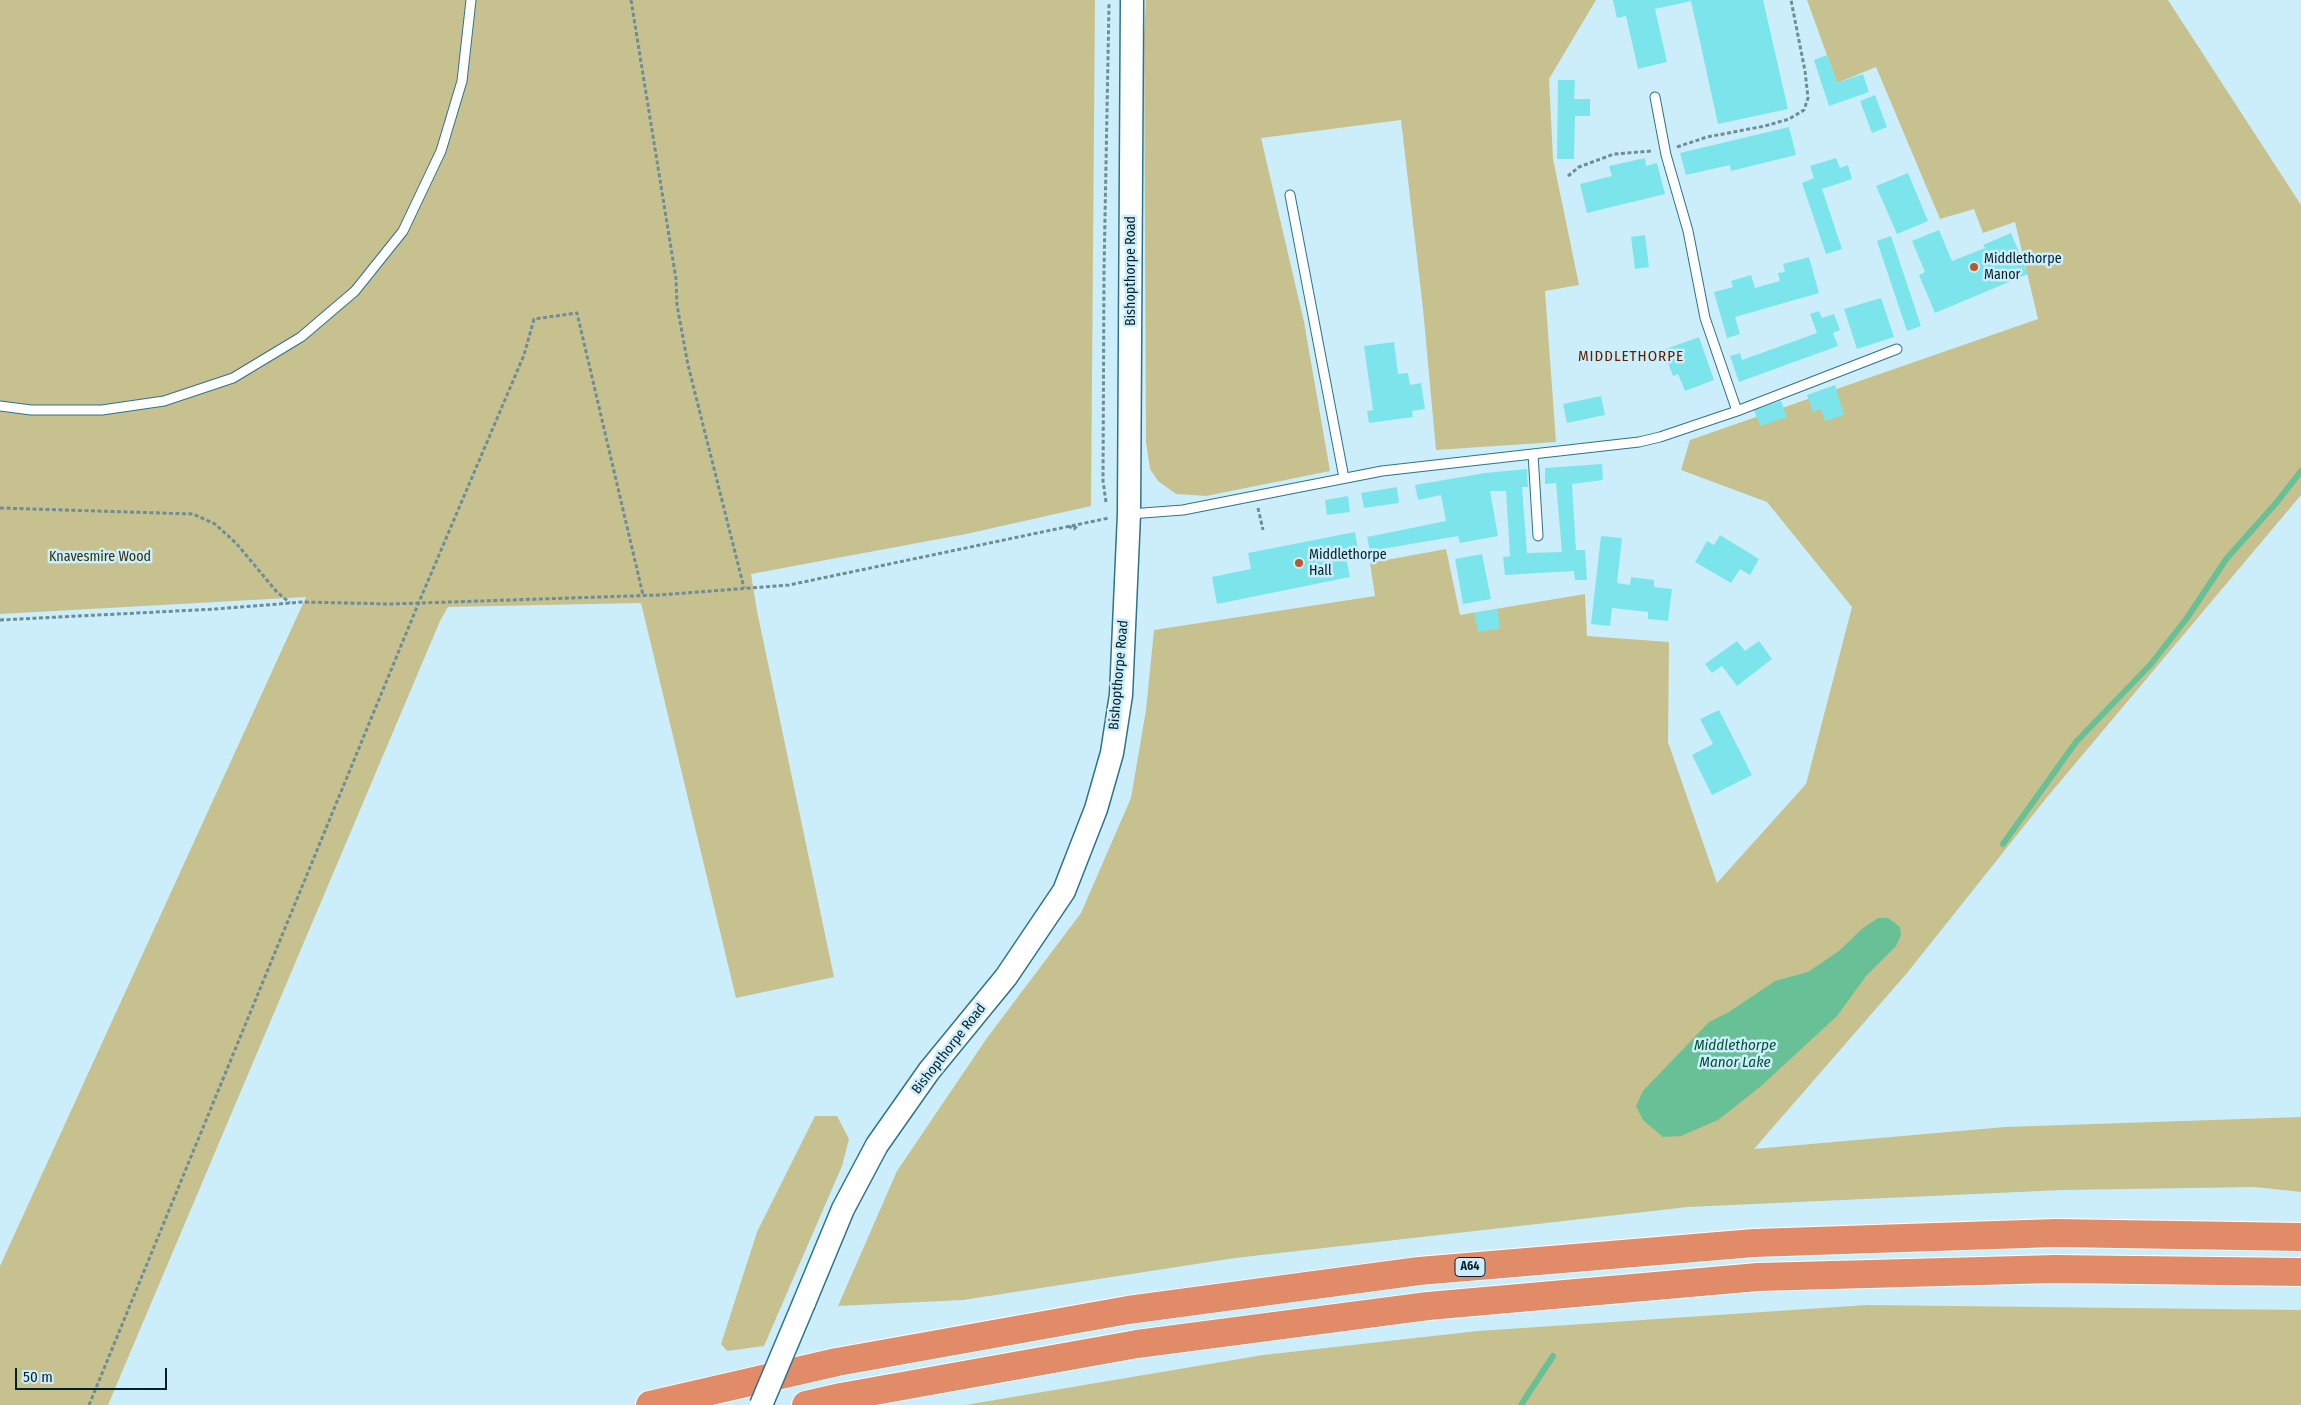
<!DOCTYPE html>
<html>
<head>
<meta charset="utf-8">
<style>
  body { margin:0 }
  #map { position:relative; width:2301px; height:1405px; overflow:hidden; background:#cceefa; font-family:"Fira Sans Condensed",sans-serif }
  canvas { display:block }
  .scale { position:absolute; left:15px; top:1368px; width:152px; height:22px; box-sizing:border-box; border:2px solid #022029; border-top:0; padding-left:6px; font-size:15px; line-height:18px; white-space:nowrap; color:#022029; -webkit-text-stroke:4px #cceefa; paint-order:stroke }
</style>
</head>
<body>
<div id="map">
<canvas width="2301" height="1405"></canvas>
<div class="scale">50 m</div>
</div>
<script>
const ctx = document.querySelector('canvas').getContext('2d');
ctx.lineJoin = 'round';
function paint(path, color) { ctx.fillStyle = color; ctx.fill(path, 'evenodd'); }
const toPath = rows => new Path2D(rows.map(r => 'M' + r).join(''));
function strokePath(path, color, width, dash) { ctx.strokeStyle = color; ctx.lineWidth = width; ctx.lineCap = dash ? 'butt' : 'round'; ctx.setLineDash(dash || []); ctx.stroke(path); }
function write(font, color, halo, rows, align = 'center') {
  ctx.font = font + ' "Fira Sans Condensed",sans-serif'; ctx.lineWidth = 5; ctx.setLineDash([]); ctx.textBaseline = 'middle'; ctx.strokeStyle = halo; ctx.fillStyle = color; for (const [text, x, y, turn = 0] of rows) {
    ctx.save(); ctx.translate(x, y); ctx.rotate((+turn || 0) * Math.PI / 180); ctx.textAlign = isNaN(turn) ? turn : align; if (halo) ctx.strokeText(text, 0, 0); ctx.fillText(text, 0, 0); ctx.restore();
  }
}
paint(toPath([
  [0,0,1095,0,1091,506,966,534,751,574,757,611,834,977,736,998,641,603,448,607,440,621,108,1405,0,1405,0,1266,306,597,0,614],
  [1146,0,1596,0,1549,79,1553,159,1579,285,1545,291,1556,442,1436,450,1423,309,1401,120,1261,138,1304,322,1330,471,1206,496,1176,494,1158,481,1150,469,1146,442,1144,34],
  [1807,0,2168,0,2301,205,2301,495,2048,796,1907,973,1754,1149,2005,1127,2301,1117,2301,1192,2255,1187,2063,1190,1688,1207,1235,1258,963,1300,838,1306,897,1171,987,1038,1081,913,1131,798,1146,710,1154,630,1375,596,1370,563,1446,549,1460,615,1585,594,1587,636,1669,642,1668,742,1717,883,1806,784,1852,607,1767,502,1681,470,1690,440,2038,319,2015,222,1983,233,1974,209,1940,219,1876,67,1837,83],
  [815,1116,837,1116,849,1139,842,1166,764,1346,727,1351,721,1344,757,1232],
  [1867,1305,2301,1310,2301,1405,965,1405,1263,1355,1478,1331]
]), '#c7c190');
paint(toPath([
  [1878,918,1888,918,1900,927,1901,935,1896,946,1866,976,1837,1016,1760,1087,1718,1120,1681,1136,1663,1137,1643,1120,1636,1106,1643,1091,1709,1022,1729,1012,1775,981,1808,972,1839,951,1863,928]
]), '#68c096');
strokePath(toPath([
  [2003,844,2076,742,2151,664,2187,618,2227,558,2277,502,2301,471],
  [1521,1405,1553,1356]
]), '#68c096', 6);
paint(toPath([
  [1613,0,1763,0,1788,109,1718,124,1691,1,1655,9,1667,62,1638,69,1626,16,1617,18],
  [1827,55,1837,83,1863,74,1869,92,1829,106,1814,60],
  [1558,80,1575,80,1574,99,1590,99,1590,116,1575,116,1574,159,1557,159],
  [1875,95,1887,127,1872,133,1860,101],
  [1789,127,1796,155,1731,171,1730,165,1686,175,1680,153],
  [1645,158,1646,166,1657,163,1665,194,1587,213,1580,184,1612,176,1609,166],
  [1836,158,1840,168,1848,165,1852,179,1822,189,1842,249,1826,254,1802,183,1814,178,1810,166],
  [1908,173,1928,221,1897,234,1876,186],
  [1939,230,1952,261,1985,248,1983,245,2011,233,2028,274,1935,313,1919,275,1925,272,1912,241],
  [1645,235,1649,267,1635,269,1631,237],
  [1891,236,1921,326,1907,331,1877,241],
  [1809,257,1819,293,1735,317,1740,334,1727,338,1714,292,1733,287,1731,281,1751,275,1755,288,1780,281,1778,273,1785,272,1783,264],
  [1881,298,1894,337,1857,349,1844,309],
  [1819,311,1822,318,1834,314,1840,330,1833,333,1838,346,1739,382,1730,356,1740,353,1742,360,1817,333,1810,314],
  [1699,337,1714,380,1685,391,1678,374,1673,376,1663,350],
  [1394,342,1398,374,1408,373,1410,385,1421,383,1425,409,1412,411,1413,417,1369,423,1367,411,1373,410,1364,346],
  [1835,385,1844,415,1825,421,1821,409,1813,412,1807,395],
  [1601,396,1605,415,1567,423,1563,404],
  [1781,401,1787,417,1760,426,1754,410],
  [1602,464,1603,480,1572,484,1576,550,1585,550,1587,580,1575,580,1574,571,1505,575,1503,557,1510,556,1506,491,1490,491,1498,536,1460,543,1458,536,1370,551,1367,537,1446,521,1441,495,1418,500,1415,485,1485,473,1527,469,1528,487,1522,487,1527,553,1562,552,1556,483,1545,484,1545,468],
  [1397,487,1399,503,1364,508,1361,493],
  [1348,496,1350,512,1327,515,1325,500],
  [1355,532,1359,555,1346,557,1350,577,1217,604,1212,577,1251,569,1248,553],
  [1720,535,1759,559,1750,575,1740,569,1731,583,1695,562,1707,541,1714,545],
  [1601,536,1622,538,1617,583,1630,585,1631,577,1654,580,1654,587,1672,589,1668,621,1648,619,1648,612,1612,608,1610,626,1591,624],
  [1482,554,1491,599,1463,604,1455,559],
  [1497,609,1500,628,1478,632,1474,613],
  [1737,641,1745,651,1759,641,1772,659,1737,686,1722,666,1712,673,1705,664],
  [1719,710,1752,775,1712,795,1692,755,1713,744,1700,719]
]), '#7ce5ec');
const service = toPath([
  [1655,97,1666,155,1688,231,1705,318,1737,411],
  [1290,195,1344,478],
  [0,406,31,410,102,410,164,401,233,378,301,337,355,291,403,231,441,151,462,81,471,0],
  [1533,454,1538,536],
  [1130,514,1183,510,1382,471,1639,442,1660,437,1737,411,1897,349]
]);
const tertiary = toPath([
  [804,1303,843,1209,877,1145,929,1071,1006,977,1064,891,1096,809,1112,753,1121,695,1129,514,1132,0]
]);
const trunk = toPath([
  [650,1405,837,1362,1128,1310,1419,1271,1754,1243,2056,1233,2301,1237],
  [806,1405,841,1397,1137,1344,1428,1306,1758,1277,2055,1269,2301,1272]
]);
strokePath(service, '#2b748a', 11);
strokePath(tertiary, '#2b748a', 25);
strokePath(trunk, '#fff', 30);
strokePath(toPath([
  [631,0,676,279,677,305,688,365,744,588],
  [1677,147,1707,137,1765,126,1789,119,1804,110,1808,98,1805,71,1791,0],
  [1568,176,1579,167,1614,154,1652,151],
  [1106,502,1103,481,1104,271,1109,4],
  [0,508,193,514,215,524,236,543,276,591,290,603],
  [1258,508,1263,530],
  [1068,526,1074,529,1079,524],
  [0,620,216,609,303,602,391,604,660,595,789,585,1109,518],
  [89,1405,419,602,524,355,534,319,577,313,643,595]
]), '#6d8d97', 3, [4, 2.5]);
strokePath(service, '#fff', 9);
strokePath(tertiary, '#fff', 22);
strokePath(trunk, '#e28b68', 28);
const tertiaryBridge = toPath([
  [761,1405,804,1303]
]);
strokePath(tertiaryBridge, '#2b748a', 25, []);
strokePath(tertiaryBridge, '#fff', 22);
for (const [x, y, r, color] of [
  [1974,267,5,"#bc562b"],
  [1299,563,5,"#bc562b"]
]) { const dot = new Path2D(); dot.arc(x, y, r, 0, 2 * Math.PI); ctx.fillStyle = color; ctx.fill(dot); strokePath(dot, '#cceefa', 2); }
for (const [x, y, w] of [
  [1470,1267,30]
]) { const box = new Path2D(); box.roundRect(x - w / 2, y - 9.5, w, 19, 4); ctx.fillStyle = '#cceefa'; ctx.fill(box); strokePath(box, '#022029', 1); }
write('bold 12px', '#022029', null, [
  ["A64",1470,1267]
]);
write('14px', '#022029', '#cceefa', [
  ["Middlethorpe",1984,259],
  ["Manor",1984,275],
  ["Middlethorpe",1309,555],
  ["Hall",1309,571]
], 'left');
write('14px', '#022029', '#cceefa', [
  ["Bishopthorpe Road",1131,271,-90],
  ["Bishopthorpe Road",1119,675,-85],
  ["Bishopthorpe Road",949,1049,-52]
]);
write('14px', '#342f09', '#cceefa', [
  ["Knavesmire Wood",100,557]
]);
ctx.letterSpacing = '1px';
write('15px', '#5f2002', '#cceefa', [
  ["MIDDLETHORPE",1631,357]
]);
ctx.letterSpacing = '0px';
write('italic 15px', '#044f34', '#cceefa', [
  ["Middlethorpe",1735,1046],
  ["Manor Lake",1735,1063]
]);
</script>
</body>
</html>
